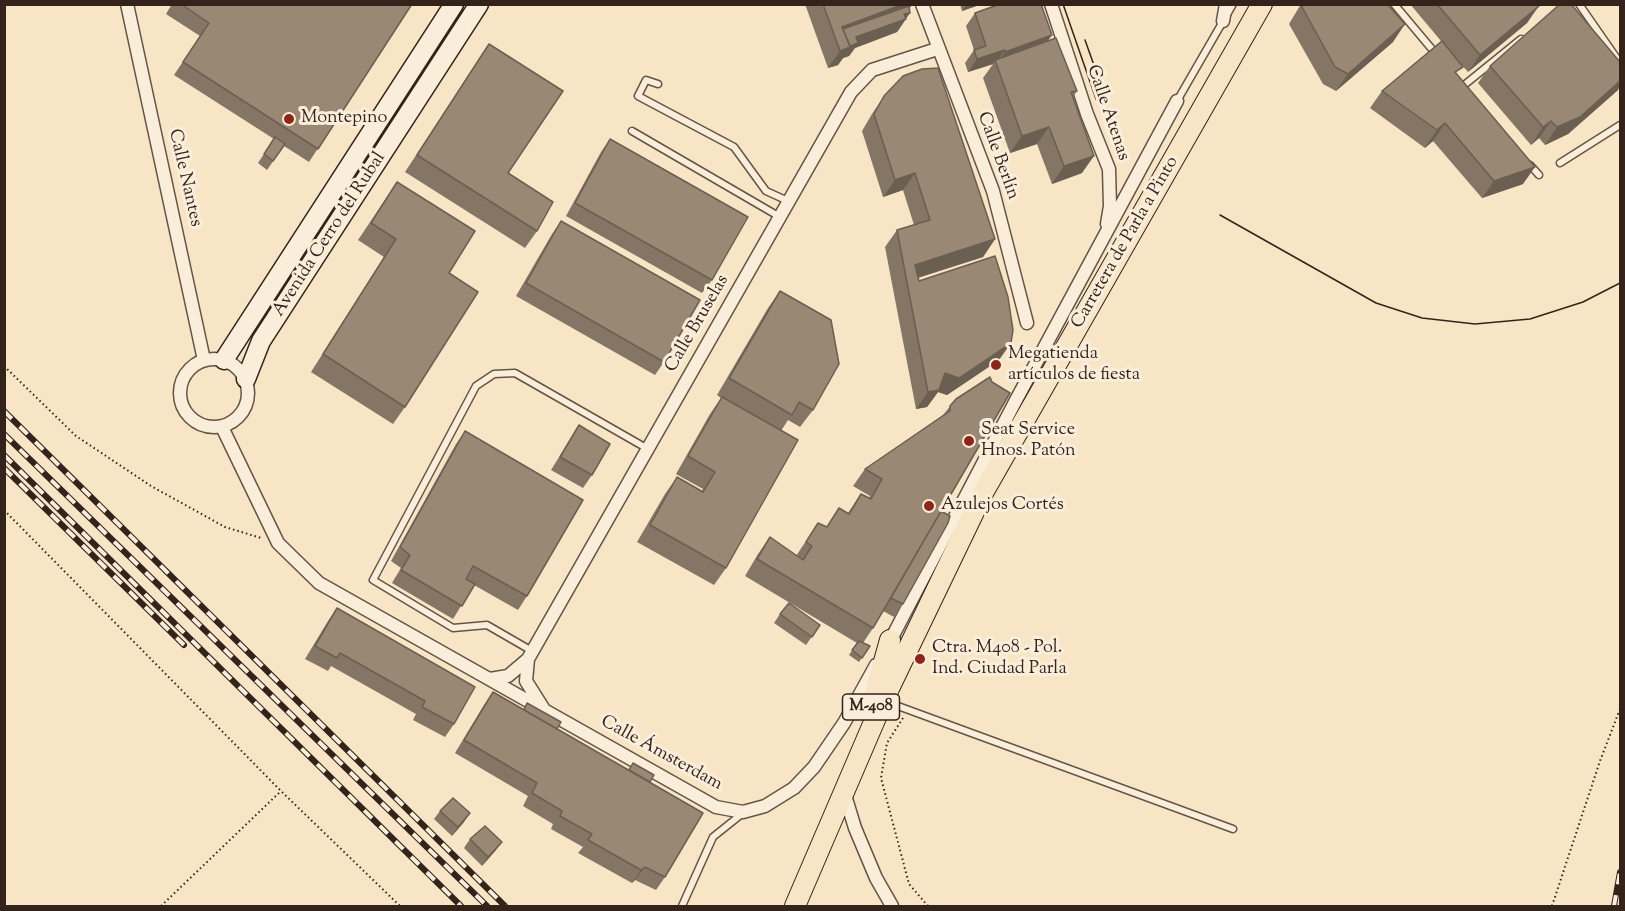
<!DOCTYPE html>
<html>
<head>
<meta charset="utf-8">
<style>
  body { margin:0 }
  #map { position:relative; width:1625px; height:911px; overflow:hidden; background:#f7e5c6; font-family:"Sorts Mill Goudy",serif }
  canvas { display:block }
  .frame { position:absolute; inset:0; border:6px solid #33231b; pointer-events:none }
</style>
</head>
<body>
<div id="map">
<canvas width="1625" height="911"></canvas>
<div class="frame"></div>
</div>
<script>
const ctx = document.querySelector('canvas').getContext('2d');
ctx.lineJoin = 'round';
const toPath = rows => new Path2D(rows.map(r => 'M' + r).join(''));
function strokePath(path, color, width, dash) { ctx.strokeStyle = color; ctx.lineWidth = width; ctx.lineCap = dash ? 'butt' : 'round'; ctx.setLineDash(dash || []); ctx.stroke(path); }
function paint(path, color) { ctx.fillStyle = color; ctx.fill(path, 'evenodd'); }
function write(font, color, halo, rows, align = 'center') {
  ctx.font = font + ' "Sorts Mill Goudy",serif'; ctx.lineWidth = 6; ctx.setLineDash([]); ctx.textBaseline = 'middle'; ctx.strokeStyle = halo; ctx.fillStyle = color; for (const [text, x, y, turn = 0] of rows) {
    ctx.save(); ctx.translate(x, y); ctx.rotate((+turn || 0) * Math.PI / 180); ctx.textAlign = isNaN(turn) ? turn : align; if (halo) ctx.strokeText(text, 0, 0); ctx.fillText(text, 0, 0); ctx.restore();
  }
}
const lane = toPath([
  [1394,4,1436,54],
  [1579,4,1620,63],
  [658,84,646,80,638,96,734,147,766,191,788,201],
  [1463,86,1521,39],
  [1177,101,1233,4],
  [632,131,780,217],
  [1560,163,1620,125],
  [1530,165,1539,175],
  [532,651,487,625,453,628,373,580,476,386,494,374,515,373,648,449],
  [887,702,1233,829],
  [682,906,713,837,743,813]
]);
const street = toPath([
  [127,4,204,360],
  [922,4,993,191,1027,323],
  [1051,4,1087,114,1109,169,1110,206,1107,224],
  [1223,21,1226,4],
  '180 393a34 34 0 1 1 68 0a34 34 0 1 1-68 0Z',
  [222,427,278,543,319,583,716,807,743,812,765,806,794,788,814,767,844,723,876,665],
  [888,645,1015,402,1177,101],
  [528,659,851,92,872,70,937,49],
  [490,679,508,676,528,659,526,681,543,708],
  [844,792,855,828,876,878,892,906]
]);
const secondary = toPath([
  [224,360,454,4],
  [246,379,261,341,479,4]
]);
const primary = toPath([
  [873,701,890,640],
  [795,906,883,701,984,491,1262,4]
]);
strokePath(lane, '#645446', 9);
strokePath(street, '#645446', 15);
strokePath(secondary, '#33231b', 21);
strokePath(primary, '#33231b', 22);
strokePath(toPath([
  [4,366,76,436,151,486,225,527,261,538],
  [4,510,281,791,400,906],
  [903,718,887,743,881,778,909,884,928,906],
  [161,906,281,791],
  [1552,906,1600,761,1620,709]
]), '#33231b', 2, [1.5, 3]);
strokePath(lane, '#faeeda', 6);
strokePath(street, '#faeeda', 12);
strokePath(secondary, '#faeeda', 18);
strokePath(primary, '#f7e5c6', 20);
strokePath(toPath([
  [1063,4,1096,99],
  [1085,40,1105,96],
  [1220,215,1376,303,1422,318,1475,324,1530,319,1583,302,1620,283]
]), '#33231b', 1.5);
const rail = toPath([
  [4,411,505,906],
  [4,434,487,906],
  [4,455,461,906],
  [4,468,184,645],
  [1614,906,1620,872]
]);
strokePath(rail, '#33231b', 6);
strokePath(rail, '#faeeda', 4, [11]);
paint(toPath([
  [172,4,412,4,309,162,284,146,267,170,258,163,274,139,174,75,200,36,166,14],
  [805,4,912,4,909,9,906,19,897,32,855,48,849,56,843,58,838,65,828,68],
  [960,4,982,4,962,11],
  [1301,4,1387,4,1393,42,1336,91,1323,84,1289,24],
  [1410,4,1538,4,1527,23,1468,72,1448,49,1457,75,1523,184,1482,198,1433,141,1425,148,1370,108,1382,91,1441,41],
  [975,13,1052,35,1047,42,1077,91,1073,97,1082,173,1052,184,1037,144,1010,153,983,78,993,64,968,72,965,63,974,50,966,26],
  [489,44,508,173,537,231,525,248,405,172],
  [1490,66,1618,90,1568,134,1545,145,1539,138,1531,145,1478,83],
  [884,96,995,239,983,257,918,278,919,281,999,360,947,395,938,392,927,407,916,409,885,247,897,230,914,225,903,190,883,197,862,131,872,114],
  [610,139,712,280,702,293,566,216,601,152],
  [397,182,449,273,405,407,393,424,311,372,384,257,358,240],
  [561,221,664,362,655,375,516,296,552,234],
  [780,291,813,410,800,427,788,420,781,431,726,568,714,585,637,542,665,494,677,477,702,491,703,489,676,474,710,414,721,398,717,395,768,308],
  [956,399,941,511,903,604,894,617,883,611,873,628,863,643,870,646,859,662,849,655,857,643,745,576,758,554,770,537,796,556,818,523,826,527,848,513,861,494,869,498,870,496,853,486,865,469,943,415],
  [579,425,592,475,583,488,551,470],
  [465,431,527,596,518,610,474,585,453,619,392,583,401,568,391,561,456,444],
  [337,608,454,724,445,737,413,720,416,714,331,666,328,671,305,659,328,621],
  [780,614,820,625,806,645,774,623],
  [493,692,523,709,527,703,557,729,628,770,633,763,650,782,665,877,656,890,635,880,632,883,578,853,583,847,551,829,553,824,523,806,528,796,455,753,484,705],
  [440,811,464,822,452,836,434,819],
  [470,839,496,850,482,866,464,848]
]), '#847564');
paint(toPath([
  [904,4,912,4,906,14,910,13,897,32,855,48,849,56,843,58,838,65,828,68,840,51,843,39,842,27],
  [967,4,982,4,962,11],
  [1539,6,1527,23,1468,72,1480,55],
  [1405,24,1393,42,1336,91,1348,74],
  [1052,35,1042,48,996,65,1005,52],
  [1005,50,996,62,995,60,993,64,968,72,977,59],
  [1620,81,1620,86,1618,90,1568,134,1545,145,1557,127],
  [1551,121,1539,138,1531,145,1543,127],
  [1445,123,1433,141,1425,148,1437,130],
  [1049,127,1037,144,1010,153,1022,136],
  [1094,156,1082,173,1052,184,1064,166],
  [1535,167,1523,184,1482,198,1494,181],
  [915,173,903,190,883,197,895,180],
  [995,239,983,257,907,281,915,265],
  [1011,343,999,360,947,395,938,392,927,407,916,409,928,392,945,373],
  [470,813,464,822,452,836,458,827],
  [502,842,496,850,482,866,488,857],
  [645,867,635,880,632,883,641,870]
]), '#6b5f51');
const building = toPath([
  [181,4,412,4,318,149,183,62,209,23,181,4],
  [823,4,904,4,842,27,850,47,840,51,823,4],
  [1000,4,1041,4,1052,35,1005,52,1005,50,977,59,974,50,986,46,975,13,1000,4],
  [1303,4,1387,4,1405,24,1348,74,1335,67,1302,7,1303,4],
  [1437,4,1538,4,1539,6,1480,55,1437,4],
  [1560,4,1571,4,1620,62,1620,81,1580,117,1557,127,1551,121,1543,127,1490,66,1560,4],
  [909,6,910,13,904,14,906,19,856,37,858,43,850,46,843,29,909,6],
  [1056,38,1077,91,1071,92,1094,156,1064,166,1049,127,1022,136,995,60,1056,38],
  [1442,41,1463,67,1455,72,1535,167,1494,181,1445,123,1437,130,1382,91,1442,41],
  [489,44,563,91,508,173,553,202,537,231,417,155,489,44],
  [938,68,995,239,915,265,919,281,995,256,1008,297,1013,330,1011,343,959,378,945,373,939,390,928,392,897,230,930,220,915,173,895,180,874,114,884,96,903,76,922,69,938,68],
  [275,137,285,144,273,161,264,154,275,137],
  [610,139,748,217,712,280,575,203,610,139],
  [397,182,475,231,449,273,478,292,405,407,323,354,396,239,371,223,397,182],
  [561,221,700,300,664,362,526,283,561,221],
  [780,291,831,320,839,364,813,410,799,402,792,415,729,378,780,291],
  [990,377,992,382,1010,393,873,628,757,559,770,537,803,560,812,546,806,542,818,523,827,527,839,508,849,514,861,494,871,499,882,479,865,469,950,411,950,406,956,399,990,377],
  [722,397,798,440,726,568,650,525,677,477,703,492,715,472,688,456,722,397],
  [579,425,610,444,592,475,560,457,579,425],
  [465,431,583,500,527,596,473,566,466,579,475,584,462,606,401,570,410,555,400,547,465,431],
  [941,511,950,516,948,523,903,604,891,598,941,511],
  [789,603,820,625,812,637,780,614,789,603],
  [337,608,475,687,454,724,422,707,425,701,340,653,337,658,315,646,337,608],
  [859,641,870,646,862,658,852,650,859,641],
  [493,692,703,813,665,877,645,867,641,870,588,840,592,834,560,816,562,811,532,793,537,783,464,740,493,692],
  [527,703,561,722,557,729,524,710,527,703],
  [633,763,654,775,650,782,629,770,633,763],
  [453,798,470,813,458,827,440,811,453,798],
  [485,826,502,842,488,857,470,839,485,826]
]);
paint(building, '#998874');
strokePath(building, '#6b5f51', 1.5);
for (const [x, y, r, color] of [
  [289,119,6,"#8f2418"],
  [996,365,6,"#8f2418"],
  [969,441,6,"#8f2418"],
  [929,506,6,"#8f2418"],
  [920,659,6,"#8f2418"]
]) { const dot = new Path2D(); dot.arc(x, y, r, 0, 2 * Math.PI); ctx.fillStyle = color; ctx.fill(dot); strokePath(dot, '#faeeda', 2); }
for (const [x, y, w] of [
  [871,707,57]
]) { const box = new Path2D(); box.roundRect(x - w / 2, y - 13, w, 26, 4.5); ctx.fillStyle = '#faeeda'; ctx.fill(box); strokePath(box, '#33231b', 1.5); }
write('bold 16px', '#33231b', null, [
  ["M-408",871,707]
]);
write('18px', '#33231b', '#faeeda', [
  ["Calle Atenas",1107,113,71],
  ["Calle Berlín",997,156,70],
  ["Calle Nantes",184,178,77],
  ["Avenida Cerro del Rubal",330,235,-57],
  ["Carretera de Parla a Pinto",1126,243,-60],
  ["Calle Bruselas",698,324,-60],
  ["Calle Ámsterdam",661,754,29]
]);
write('18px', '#33231b', '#faeeda', [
  ["Montepino",301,119],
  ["Megatienda",1008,355],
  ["artículos de fiesta",1008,376],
  ["Seat Service",981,431],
  ["Hnos. Patón",981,452],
  ["Azulejos Cortés",941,506],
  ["Ctra. M408 - Pol.",932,649],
  ["Ind. Ciudad Parla",932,670]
], 'left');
</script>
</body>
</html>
